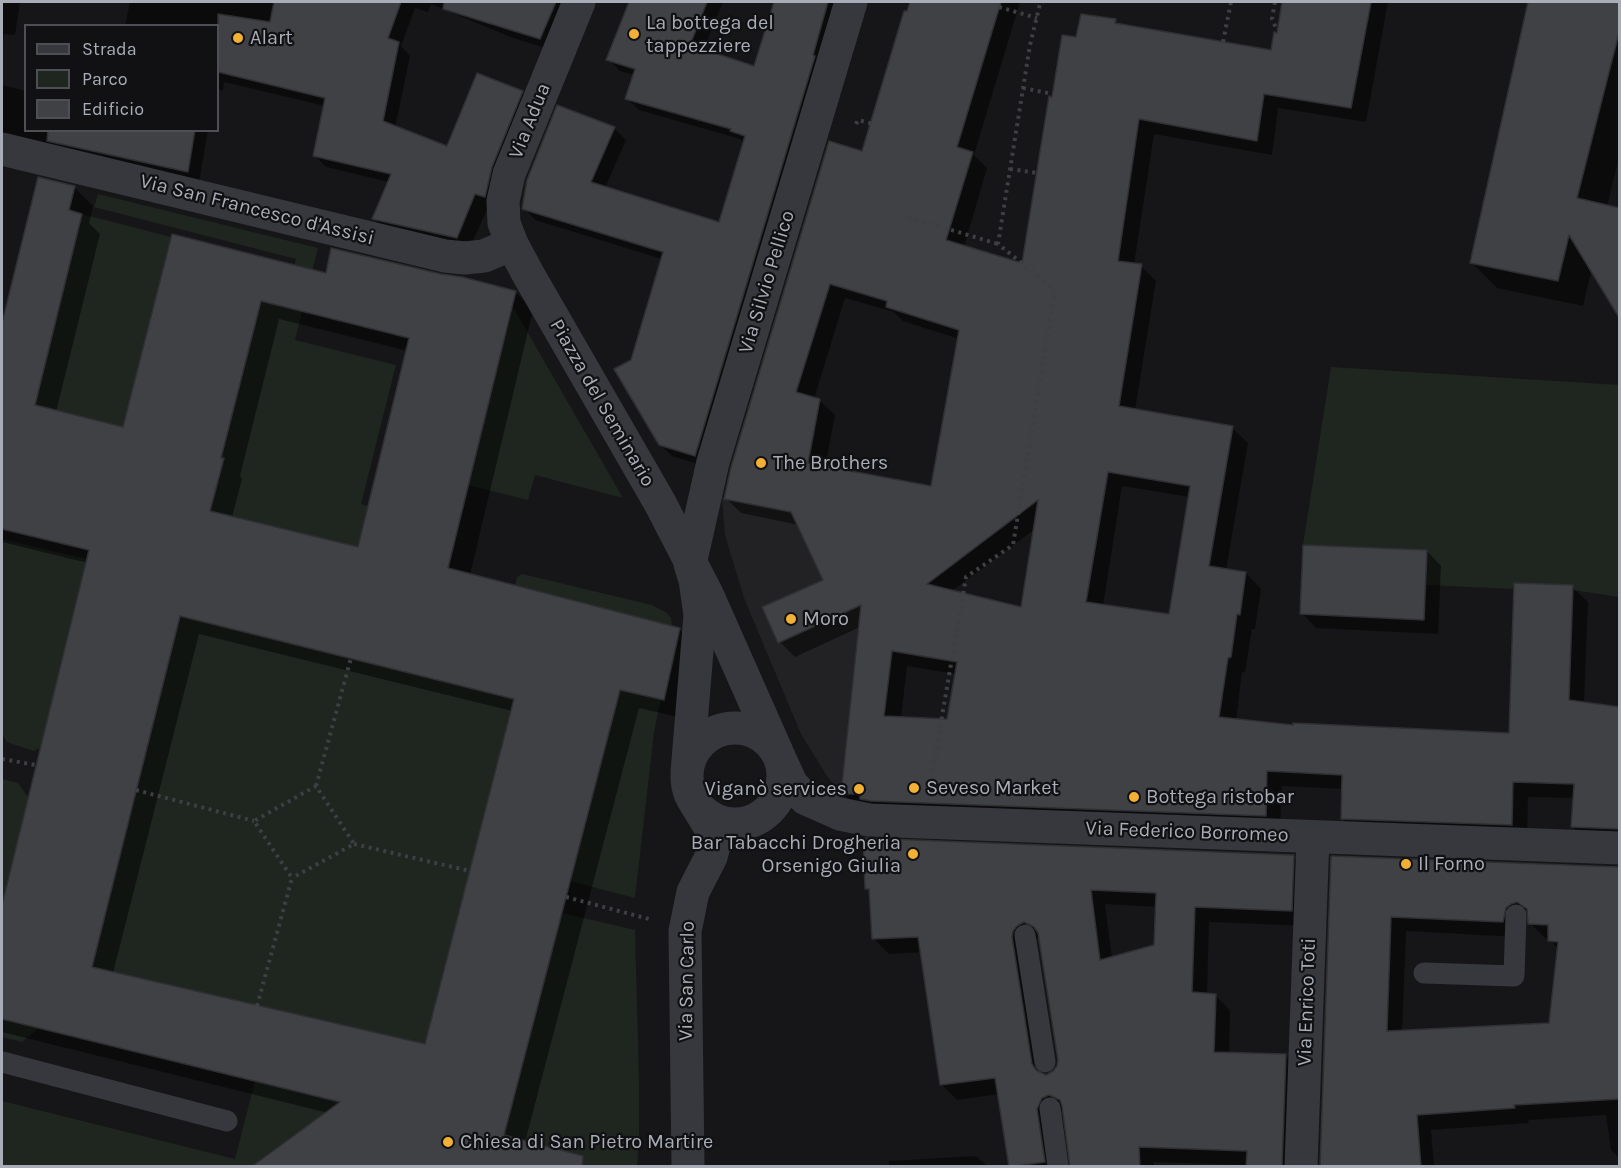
<!DOCTYPE html>
<html>
<head>
<meta charset="utf-8">
<style>
  body { margin:0 }
  #map { position:relative; width:1621px; height:1168px; overflow:hidden; background:#161618; font-family:Karla,sans-serif }
  canvas { display:block }
  .frame { position:absolute; inset:0; border:3px solid #a8adb8; pointer-events:none }
  .legend { position:absolute; left:24px; top:24px; width:195px; height:108px; box-sizing:border-box; background:#111113; border:2px solid #4d4f55; margin:0; padding:8px 10px; list-style:none; font-size:18px; color:#a8adb8 }
  .legend li { display:flex; align-items:center; gap:12px; height:30px }
  .legend b { width:30px; border:2px solid #4d4f55 }
</style>
</head>
<body>
<div id="map">
<canvas width="1621" height="1168"></canvas>
<div class="frame"></div>
<ul class="legend">
<li><b style="height:8px;background:#37383d"></b>Strada</li>
<li><b style="height:16px;background:#1e261f"></b>Parco</li>
<li><b style="height:16px;background:#404145"></b>Edificio</li>
</ul>
</div>
<script>
const ctx = document.querySelector('canvas').getContext('2d');
ctx.lineJoin = 'round';
function paint(path, color) { ctx.fillStyle = color; ctx.fill(path, 'evenodd'); }
const toPath = rows => new Path2D(rows.map(r => 'M' + r).join(''));
function strokePath(path, color, width, dash) { ctx.strokeStyle = color; ctx.lineWidth = width; ctx.lineCap = dash ? 'butt' : 'round'; ctx.setLineDash(dash || []); ctx.stroke(path); }
function write(font, color, halo, rows, align = 'center') {
  ctx.font = font + ' Karla,sans-serif'; ctx.lineWidth = 4.5; ctx.setLineDash([]); ctx.textBaseline = 'middle'; ctx.strokeStyle = halo; ctx.fillStyle = color; for (const [text, x, y, turn = 0] of rows) {
    ctx.save(); ctx.translate(x, y); ctx.rotate((+turn || 0) * Math.PI / 180); ctx.textAlign = isNaN(turn) ? turn : align; if (halo) ctx.strokeText(text, 0, 0); ctx.fillText(text, 0, 0); ctx.restore();
  }
}
paint(toPath([
  [722,498,837,521,867,554,841,794,827,776,801,734,744,598,725,535]
]), '#222225');
paint(toPath([
  [98,194,318,248,295,340,396,365,361,504,368,506,359,547,210,511,224,459,221,458,270,265,293,271,296,259,94,207],
  [82,214,171,237,123,427,35,405],
  [513,307,623,498,535,475,528,500,468,485],
  [1331,367,1619,385,1619,597,1573,590,1573,585,1514,589,1426,585,1427,550,1303,545],
  [2,539,87,559,41,747,34,751,7,742,2,734],
  [522,574,652,605,667,613,671,618,672,626,515,585,517,577],
  [180,616,514,699,425,1044,92,967],
  [620,690,661,699,654,732,635,898,570,881],
  [2,779,18,783,28,797,2,905],
  [562,913,635,930,639,1081,639,1139,637,1166,544,1166,549,1147,510,1136,502,1143],
  [2,1019,39,1028,22,1042,2,1037],
  [255,1081,349,1104,282,1144,278,1149,272,1166,2,1166,2,1101,235,1159]
]), '#1e261f');
paint(toPath([
  [2,2,20,2,15,35,4,34,2,51],
  [130,2,572,2,552,50,513,38,431,4,428,12,415,8,401,46,410,56,395,128,448,148,522,92,534,104,469,250,386,231,374,219,389,182,326,167,314,155,325,106,224,82,223,91,218,89,218,26,125,26],
  [631,2,723,2,703,51,755,68,776,2,843,2,707,467,672,456,660,444,632,361,662,259,535,220,524,208,614,128,626,140,605,188,720,224,743,142,740,139,639,110,627,99,634,75,620,71,608,59],
  [909,2,1020,2,974,155,987,168,964,247,1023,265,1053,99,1078,39,1115,21,1120,26,1272,52,1278,35,1283,2,1388,2,1366,122,1278,108,1272,155,1154,134,1134,265,1141,266,1156,281,1135,410,1232,428,1248,443,1226,570,1246,573,1261,589,1255,629,1252,629,1245,672,1242,672,1236,721,1294,727,1511,734,1572,587,1588,602,1584,704,1620,708,1620,843,1588,842,1573,827,1575,798,1528,797,1527,840,1357,833,1342,818,1343,789,1282,786,1280,831,857,808,842,793,860,627,795,657,780,642,825,581,799,525,741,513,726,498,863,153],
  [845,298,894,312,903,321,959,339,932,487,825,468,835,415,819,400,814,399],
  [1122,486,1190,497,1170,615,1103,606],
  [1035,529,1022,609,952,591],
  [907,666,956,674,948,721,901,718],
  [1529,2,1620,2,1620,153,1583,306,1497,288,1472,263],
  [2,85,26,91,26,130,208,130,199,183,2,139],
  [39,179,74,187,93,206,89,223,100,234,56,412,124,429,173,236,327,274,515,291,533,310,470,575,679,629,698,648,682,718,639,708,525,1142,328,1113,2,1032,2,911,88,563,2,542,2,329],
  [279,319,408,351,360,549,232,517,242,479,240,476],
  [199,634,512,711,426,1046,113,973],
  [1427,551,1441,566,1438,634,1316,628,1302,613],
  [1293,856,1308,871,1306,926,1209,922,1207,994,1215,995,1230,1010,1229,1054,1286,1056,1301,1071,1297,1166,1248,1166,1248,1165,1153,1162,1154,1166,1109,1166,1065,1110,1057,1113,1058,1166,1011,1166,999,1094,957,1100,942,1085,922,952,889,954,874,939,870,892,867,888],
  [1105,904,1157,907,1155,947,1112,959],
  [1040,937,1059,1060,1058,1067,1054,1073,1046,1076,1027,953,1032,940],
  [1333,858,1619,868,1620,1159,1611,1150,1606,1115,1528,1120,1529,1123,1431,1130,1434,1166,1321,1166],
  [1526,918,1529,918,1530,923,1545,938,1549,938,1558,950,1550,1024,1402,1032,1406,931,1518,937],
  [976,1156,987,1166,889,1166,889,1161]
]), '#0007');
const building = toPath([
  [274,2,401,2,388,38,399,42,383,121,447,146,477,73,523,91,492,167,485,197,475,194,457,238,372,219,391,174,313,156,325,98,218,72,218,14,270,22,274,2],
  [444,2,556,2,540,39,443,9,444,2],
  [629,2,707,2,690,45,754,66,774,2,828,2,813,55,815,56,695,456,659,445,614,369,631,360,663,252,522,209,527,180,557,105,615,127,591,182,719,222,745,136,730,131,731,129,625,99,635,69,606,60,629,2],
  [910,2,1001,2,957,147,973,152,946,240,1022,263,1049,96,1052,97,1062,35,1076,37,1081,14,1116,19,1115,23,1271,50,1274,32,1277,33,1282,2,1371,2,1351,108,1264,94,1257,141,1139,119,1118,261,1142,264,1119,406,1233,426,1209,566,1246,572,1240,615,1237,614,1231,657,1228,658,1219,717,1293,725,1293,723,1509,733,1514,583,1573,585,1569,700,1620,707,1620,829,1571,827,1574,784,1513,782,1512,825,1341,819,1342,775,1267,771,1266,816,871,801,860,799,860,794,841,794,861,605,778,643,762,607,823,580,791,512,724,499,731,467,829,141,862,151,904,11,907,11,910,2],
  [830,284,887,301,886,307,959,330,931,486,808,463,820,399,796,392,830,284],
  [1108,472,1190,486,1169,614,1086,602,1108,472],
  [1038,500,1021,607,927,584,1038,500],
  [892,651,957,662,947,719,884,716,892,651],
  [1528,2,1620,2,1620,29,1577,198,1620,208,1620,319,1569,235,1558,281,1470,263,1528,2],
  [48,130,195,130,188,172,47,141,48,130],
  [38,177,75,186,69,210,82,214,35,405,123,427,172,234,326,273,331,248,441,274,462,277,516,291,448,568,680,628,664,700,620,690,504,1135,583,1156,582,1167,251,1167,340,1102,2,1019,2,905,89,550,2,529,2,323,38,177],
  [261,301,409,338,358,547,210,511,224,458,221,458,261,301],
  [180,616,514,699,425,1044,92,967,180,616],
  [1303,545,1427,550,1424,620,1300,614,1303,545],
  [863,838,1294,855,1292,911,1195,907,1192,992,1216,994,1214,1052,1286,1054,1282,1167,1246,1167,1247,1151,1139,1147,1140,1167,1070,1167,1062,1106,1060,1100,1049,1095,1042,1098,1037,1109,1045,1162,1009,1167,995,1078,940,1085,918,937,872,939,869,889,865,889,863,838],
  [1091,890,1156,893,1154,945,1100,960,1091,890],
  [1024,922,1034,927,1038,933,1058,1060,1057,1066,1053,1071,1046,1075,1036,1070,1032,1064,1012,937,1013,931,1017,926,1024,922],
  [1331,856,1620,867,1620,1099,1514,1105,1515,1108,1417,1115,1421,1167,1320,1167,1331,856],
  [1517,902,1527,909,1528,924,1548,925,1548,941,1558,942,1549,1023,1387,1031,1391,917,1503,922,1506,908,1511,904,1517,902]
]);
paint(building, '#404145');
strokePath(building, '#303034', 1.5);
strokePath(toPath([
  [1275,2,1272,19,1277,30],
  [999,7,1037,18],
  [1223,42,1231,2],
  [1023,88,1053,94],
  [856,124,858,120,873,124],
  [1010,169,1037,173],
  [908,217,998,244],
  [2,759,36,765],
  [316,786,351,658],
  [930,786,966,577,1013,545,1055,290,998,244,1030,45,1040,4,1043,2],
  [136,790,254,821],
  [354,844,470,871],
  [566,897,649,919],
  [257,1006,292,878,254,821,316,786,354,844,292,878]
]), '#3d3f44', 4, [3, 4.5]);
strokePath(toPath([
  [1025,935,1045,1062],
  [1424,973,1514,976,1516,915],
  [2,1062,227,1121],
  [1050,1108,1058,1166]
]), '#37383d', 21);
strokePath(toPath([
  [579,2,509,174,503,201,504,223,512,244,528,274,660,503,707,594,777,752],
  [2,149,445,256,465,258,484,256,512,244],
  '687 776a48 48 0 1 1 96 0a48 48 0 1 1-96 0Z',
  [780,759,792,785,806,799,840,814,869,820,1620,848],
  [687,772,700,615,695,580,690,564,713,462,851,2],
  [1301,1166,1313,837]
]), '#37383d', 33);
strokePath(toPath([
  [688,1166,685,931,693,892,711,857,715,842,714,834,697,806]
]), '#37383d', 33);
for (const [x, y, r, color] of [
  [634,34,6,"#f2b134"],
  [238,38,6,"#f2b134"],
  [761,463,6,"#f2b134"],
  [791,619,6,"#f2b134"],
  [914,788,6,"#f2b134"],
  [859,789,6,"#f2b134"],
  [1134,797,6,"#f2b134"],
  [913,854,6,"#f2b134"],
  [1406,864,6,"#f2b134"],
  [448,1142,6,"#f2b134"]
]) { const dot = new Path2D(); dot.arc(x, y, r, 0, 2 * Math.PI); ctx.fillStyle = color; ctx.fill(dot); strokePath(dot, '#111113', 2); }
write('20px', '#a8adb8', '#111113', [
  ["La bottega del",646,23],
  ["tappezziere",646,46],
  ["Alart",250,38],
  ["The Brothers",773,463],
  ["Moro",803,619],
  ["Seveso Market",926,788],
  ["Viganò services",847,789,"right"],
  ["Bottega ristobar",1146,797],
  ["Bar Tabacchi Drogheria",901,843,"right"],
  ["Orsenigo Giulia",901,866,"right"],
  ["Il Forno",1418,864],
  ["Chiesa di San Pietro Martire",460,1142]
], 'left');
write('20px', '#a8adb8', '#111113', [
  ["Via Adua",530,121,-68],
  ["Via San Francesco d'Assisi",257,210,14],
  ["Via Silvio Pellico",767,282,-73],
  ["Piazza del Seminario",602,403,60],
  ["Via Federico Borromeo",1187,832,2],
  ["Via San Carlo",687,981,-89],
  ["Via Enrico Toti",1307,1002,-88]
]);
</script>
</body>
</html>
